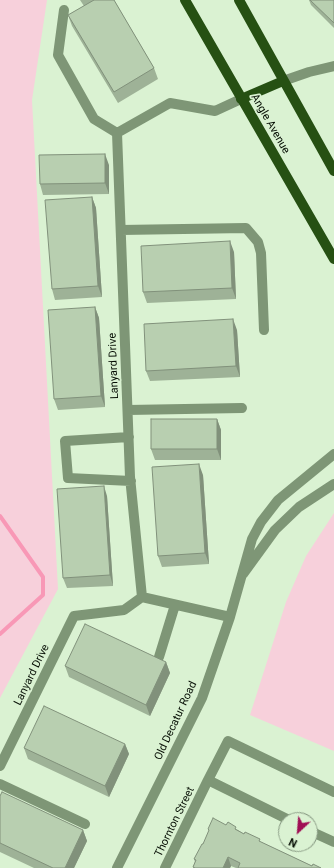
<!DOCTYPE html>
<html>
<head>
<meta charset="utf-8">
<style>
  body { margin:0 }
  #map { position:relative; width:334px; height:868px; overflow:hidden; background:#daf2d2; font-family:Roboto,sans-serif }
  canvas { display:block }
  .north { position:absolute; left:278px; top:812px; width:40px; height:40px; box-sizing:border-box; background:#daf2d2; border:1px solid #859780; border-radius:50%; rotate:206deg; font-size:11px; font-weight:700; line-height:16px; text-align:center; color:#060e04 }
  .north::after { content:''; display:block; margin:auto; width:14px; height:18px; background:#a00e54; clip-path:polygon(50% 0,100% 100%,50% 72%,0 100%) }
</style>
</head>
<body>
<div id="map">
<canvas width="334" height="868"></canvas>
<div class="north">N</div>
</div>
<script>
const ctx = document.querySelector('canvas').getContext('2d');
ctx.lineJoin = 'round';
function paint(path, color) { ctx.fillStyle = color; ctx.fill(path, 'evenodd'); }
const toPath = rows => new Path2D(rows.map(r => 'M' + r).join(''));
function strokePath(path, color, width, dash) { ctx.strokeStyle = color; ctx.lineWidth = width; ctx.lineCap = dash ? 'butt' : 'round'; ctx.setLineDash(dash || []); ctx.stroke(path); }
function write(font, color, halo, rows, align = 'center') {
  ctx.font = font + ' Roboto,sans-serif'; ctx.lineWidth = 3.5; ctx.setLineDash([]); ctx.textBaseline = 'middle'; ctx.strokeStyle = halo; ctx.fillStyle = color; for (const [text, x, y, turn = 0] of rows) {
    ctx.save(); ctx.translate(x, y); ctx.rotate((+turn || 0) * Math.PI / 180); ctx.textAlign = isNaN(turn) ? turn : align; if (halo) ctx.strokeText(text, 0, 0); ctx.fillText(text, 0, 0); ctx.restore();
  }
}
paint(toPath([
  [0,0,47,0,32,100,58,589,0,698],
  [334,513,334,751,250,715,286,602,306,556]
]), '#f7d0db');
strokePath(toPath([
  [0,516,43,577,43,595,0,634]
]), '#f898b6', 4);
strokePath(toPath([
  [64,10,58,55,94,119,117,133],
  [283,81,309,72,334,66],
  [121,230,246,228,258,242,261,253,264,330],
  [128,410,242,408],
  [129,437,65,441,68,478,131,481],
  [243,574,275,530,299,507,334,484],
  [142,597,130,477,117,133,170,103,215,111,241,99],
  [159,657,175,605],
  [0,766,74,616,124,610,142,597,230,617],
  [208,780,228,741,334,792],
  [0,784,85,824],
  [310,831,334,842],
  [117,868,202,698,230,617,252,539,261,522,278,500,334,454],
  [165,868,208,780,289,820]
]), '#7e9676', 10);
strokePath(toPath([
  [185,0,334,259],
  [239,0,334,171],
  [241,99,283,81]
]), '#265013', 10);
paint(toPath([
  [80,0,114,0,154,68,158,79,118,103,72,26,68,15,84,6],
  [309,0,334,0,334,28,311,5],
  [109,165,109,194,43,195,40,184],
  [92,197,96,208,102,297,55,300,52,289],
  [234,252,236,299,147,303,143,292],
  [95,307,99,318,105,407,58,410,54,399],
  [237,330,240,377,150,381,146,371],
  [217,419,221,430,221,460,155,460,151,449],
  [203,475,209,564,162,567,158,556],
  [107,496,113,586,67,588,63,578],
  [166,662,170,673,150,716,69,677,65,666],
  [125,744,129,754,109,797,28,759,24,748],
  [0,796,83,830,87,841,74,868,34,868,0,852],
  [226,825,238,830,244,834,312,866,321,868,236,868,231,866,230,868,193,868,193,867,195,862,194,859,203,844,209,831,208,829]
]), '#9eb297');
paint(toPath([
  [105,154,109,165,109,194,105,183],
  [92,197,96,208,102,297,98,286],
  [230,241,234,252,236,299,232,288],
  [95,307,99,318,105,407,101,396],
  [233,319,237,330,240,377,236,366],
  [217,419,221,430,221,460,217,449],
  [199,464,203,475,209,564,205,553],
  [104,486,107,496,113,586,110,575],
  [166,662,170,673,150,716,146,705],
  [125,744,129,754,109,797,105,786],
  [83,830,87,841,74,868,65,868],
  [228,857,231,866,230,868,223,868]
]), '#81917b');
const building = toPath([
  [94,0,114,0,154,68,114,92,68,15,94,0],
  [310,0,334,0,334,23,310,0],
  [105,154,105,183,40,184,39,155,105,154],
  [92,197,98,286,52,289,45,200,92,197],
  [230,241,232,288,143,292,141,246,230,241],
  [95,307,101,396,54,399,48,310,95,307],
  [233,319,236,366,146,371,144,324,233,319],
  [151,419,217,419,217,449,151,449,151,419],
  [199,464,205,553,158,556,152,467,199,464],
  [104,486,110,575,63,578,57,489,104,486],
  [85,624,166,662,146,705,65,666,85,624],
  [44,706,125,744,105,786,24,748,44,706],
  [2,792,83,830,65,868,53,868,0,843,0,796,2,792],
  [213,818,226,825,228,822,236,827,235,829,244,834,245,832,260,839,259,841,312,866,313,864,321,868,238,868,240,863,228,857,223,868,195,868,193,867,196,860,194,859,202,844,203,844,209,830,208,829,213,818]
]);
paint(building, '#b8cfb0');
strokePath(building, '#81917b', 1);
write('11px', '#060e04', '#daf2d2', [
  ["Angle Avenue",270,124,60],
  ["Lanyard Drive",114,366,-92],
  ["Lanyard Drive",32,675,-64],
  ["Old Decatur Road",176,721,-65],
  ["Thornton Street",175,822,-64]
]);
</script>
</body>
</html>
